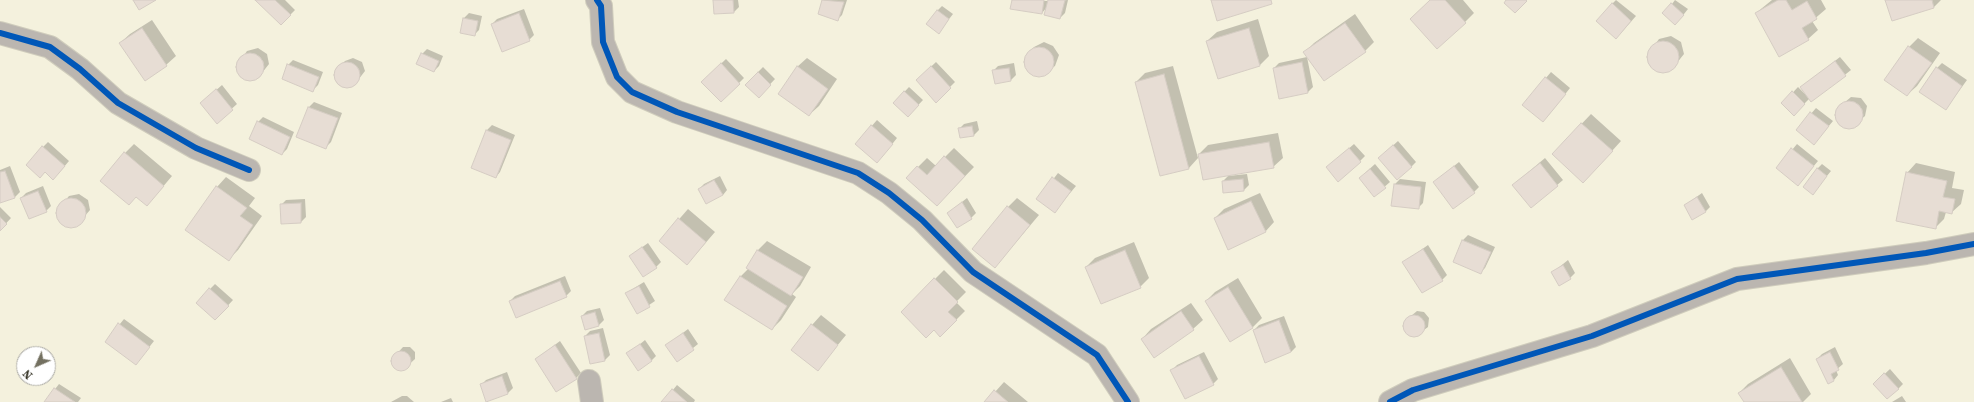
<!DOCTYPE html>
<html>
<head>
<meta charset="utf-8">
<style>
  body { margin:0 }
  #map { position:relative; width:1974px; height:402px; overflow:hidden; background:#f4f1dd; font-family:"Source Serif 4",serif }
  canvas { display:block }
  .north { position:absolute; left:16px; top:346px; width:40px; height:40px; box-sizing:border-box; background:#fff; border:1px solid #abaaa5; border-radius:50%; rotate:225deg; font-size:11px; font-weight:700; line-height:16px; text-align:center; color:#2d2b1d }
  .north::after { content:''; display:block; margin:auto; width:14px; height:18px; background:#737060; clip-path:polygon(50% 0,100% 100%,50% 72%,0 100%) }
</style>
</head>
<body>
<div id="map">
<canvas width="1974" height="402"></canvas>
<div class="north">N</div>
</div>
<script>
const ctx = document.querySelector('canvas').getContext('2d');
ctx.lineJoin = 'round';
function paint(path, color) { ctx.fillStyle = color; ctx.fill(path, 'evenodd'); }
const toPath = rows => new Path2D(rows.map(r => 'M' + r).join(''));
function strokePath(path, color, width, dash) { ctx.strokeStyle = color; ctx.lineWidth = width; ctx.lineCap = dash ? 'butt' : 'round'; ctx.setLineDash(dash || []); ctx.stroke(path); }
paint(toPath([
  [256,0,285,0,295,10,281,24],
  [714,0,738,0,739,7,734,12],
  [823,0,847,0,842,15,837,20,819,14],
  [1013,0,1049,1,1068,0,1065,13,1060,18,1047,7,1042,13],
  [1431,0,1463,0,1474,13,1465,22],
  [1616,0,1636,16,1621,33,1612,4],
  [1675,0,1688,9,1680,19,1672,4],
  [1772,0,1821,0,1826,9,1812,21,1818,30,1808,39,1756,13],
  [1886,0,1941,0,1934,7],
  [942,6,953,14,939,32,938,10],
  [524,9,534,35,529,40,492,24,497,19],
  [469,13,482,16,479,30,474,35,464,18],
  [1355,14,1374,42,1365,51,1305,52,1314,43],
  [1258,19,1269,56,1260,65,1218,77,1207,41,1217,32],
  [152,20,176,56,166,65,145,80,120,43,130,34],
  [1671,36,1681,42,1684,54,1672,69,1660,72,1650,65,1648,54,1659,39],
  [1918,38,1940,53,1917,86,1907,95,1909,47],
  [1044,42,1053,46,1059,55,1055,66,1040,76,1030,73,1025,63,1029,52,1034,47],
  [258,48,267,54,269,64,258,78,248,81,239,75,237,65,247,51],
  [427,49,443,56,439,66,434,71,422,54],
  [1307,57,1313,87,1308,92,1280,98,1274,68,1279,63],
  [1840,57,1851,70,1812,101,1810,98,1794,114,1783,103,1798,87,1805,94,1801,87],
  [353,58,362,62,365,71,355,84,347,87,339,83,336,75,340,66,345,61],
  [807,58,837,79,819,106,809,115,797,67],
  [726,59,744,78,721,101,702,82],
  [293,60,323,72,318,85,313,90,288,65],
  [936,62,955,82,936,101,917,80],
  [1014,63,1016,75,1011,80,993,71,998,66],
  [1942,63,1967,80,1946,109,1937,68],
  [1173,66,1198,158,1189,168,1161,175,1136,82,1145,73],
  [763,67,775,79,759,96,758,72],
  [1551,72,1570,88,1548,116,1523,105],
  [222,85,237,104,217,122,206,99],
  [909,87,923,100,908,116,894,103],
  [1851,97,1861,98,1867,106,1865,116,1852,127,1842,126,1836,118,1838,108],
  [314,102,342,113,331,142,326,147,298,136,309,107],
  [1816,108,1833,121,1819,138,1797,130],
  [1591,114,1621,141,1593,172,1553,154],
  [263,117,294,132,287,149,282,154,258,122],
  [877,120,897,138,882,157,856,144],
  [977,121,979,130,974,135,959,129,964,124],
  [492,125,515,135,500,172,496,177,487,130],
  [1278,133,1283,158,1273,167,1199,154,1208,145],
  [1398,141,1416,162,1411,167,1379,158],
  [48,142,69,161,58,174,46,171,40,177,43,147],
  [134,144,172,176,156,195,137,196,125,153],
  [1354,144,1365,156,1360,161,1332,163],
  [1797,144,1818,161,1798,185,1777,168],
  [954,148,974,167,946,196,918,167,927,158,936,166],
  [1545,158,1563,180,1531,207,1519,180],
  [1459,162,1479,187,1474,192,1434,182],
  [1916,163,1955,172,1952,188,1964,190,1961,204,1951,213,1946,212,1944,219,1935,228,1907,173],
  [1375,164,1390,182,1375,195,1365,173],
  [1822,164,1831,171,1813,193,1817,169],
  [10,166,20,192,15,197,0,202,0,170],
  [1058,173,1076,186,1055,211,1038,199],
  [1247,174,1249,185,1244,190,1223,181,1228,176],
  [720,176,727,190,723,195,699,189,704,184],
  [226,177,255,198,249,206,262,216,238,250,229,259,187,229,217,187],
  [1400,179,1426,182,1423,203,1418,208,1395,184],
  [43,186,51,206,46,211,21,198,26,193],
  [1260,193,1274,222,1265,232,1215,218,1224,209],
  [1702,193,1710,207,1705,212,1685,205],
  [79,194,88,200,90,210,78,224,68,226,59,220,57,210,69,196],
  [967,198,976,213,971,218,948,213],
  [1017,198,1039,215,995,267,1008,207],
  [305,199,306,217,301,222,281,205,286,200],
  [0,207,11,218,0,230],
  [688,209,715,232,696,254,660,241],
  [1468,235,1495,247,1485,268,1480,273,1454,261,1463,240],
  [767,241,811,267,800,286,792,294,796,297,781,320,772,329,726,300,741,276,748,269,758,250],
  [1134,242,1149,278,1140,287,1086,267,1095,258],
  [648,243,661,262,656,267,630,256],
  [1428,245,1447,275,1442,280,1404,262],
  [1568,260,1575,273,1570,278,1553,272],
  [944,270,966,292,956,302,965,311,940,336,934,329,902,312],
  [565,276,571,291,566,296,510,301,515,296],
  [1238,278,1262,318,1253,327,1230,340,1206,301,1215,292],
  [644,282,655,301,637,313,626,293],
  [215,284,233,300,220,314,210,289],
  [1191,303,1203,320,1193,329,1142,339,1151,329],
  [600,308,604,320,599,325,585,329,582,316,587,311],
  [1417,311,1424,312,1429,318,1428,327,1416,336,1409,335,1404,329,1405,321],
  [821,315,846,335,818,369,812,325],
  [1284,316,1296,347,1291,352,1254,330,1259,325],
  [124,319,154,341,136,364,106,341],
  [603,328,610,355,605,360,591,363,585,336,590,331],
  [688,329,698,344,677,361,667,345],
  [645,340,656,356,651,361,628,354],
  [560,341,581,373,576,378,536,359],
  [403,347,410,347,415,352,415,359,404,369,398,369,393,364,393,358],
  [1835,347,1843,364,1836,370,1838,375,1834,380,1817,359,1822,354],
  [1204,352,1218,379,1213,384,1172,370,1177,365],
  [1790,358,1811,394,1803,402,1745,402,1739,393,1748,384],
  [1890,369,1903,384,1898,389,1874,384],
  [507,372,513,388,508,393,487,401,481,385,486,380],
  [1004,382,1028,402,986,402],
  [59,384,81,398,78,402,45,402],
  [677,385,695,400,694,402,663,402],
  [402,396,407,396,414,402,391,402],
  [1902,396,1906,402,1892,402],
  [451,398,453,402,441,402]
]), '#0003');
const building = toPath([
  [133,0,156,0,139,10,133,0],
  [255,0,275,0,291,15,281,25,255,0],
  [713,0,733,0,734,13,714,14,713,0],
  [822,0,844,2,838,21,818,14,822,0],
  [1012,0,1044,0,1042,14,1010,9,1012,0],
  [1048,0,1065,0,1060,19,1044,15,1048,0],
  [1211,0,1271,0,1272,4,1217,21,1211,0],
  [1430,0,1445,0,1466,23,1437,49,1410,19,1430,0],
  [1506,0,1526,0,1527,1,1515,13,1504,3,1506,0],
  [1778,0,1786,0,1792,10,1807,1,1817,19,1802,28,1809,40,1779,57,1755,13,1778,0],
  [1885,0,1932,0,1934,8,1892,21,1885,0],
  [1612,3,1631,21,1616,39,1596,21,1612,3],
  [1671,3,1684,15,1675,25,1662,13,1671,3],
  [937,10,949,19,939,34,926,24,937,10],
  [519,13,530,41,502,52,491,24,519,13],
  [463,18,478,21,475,36,460,33,463,18],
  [1345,23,1366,52,1324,81,1303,52,1345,23],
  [142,28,167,66,145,81,119,43,142,28],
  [1249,28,1260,66,1218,79,1206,41,1249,28],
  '1647 57a16 16 0 1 1 32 0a16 16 0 1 1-32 0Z',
  [1908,46,1932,63,1907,96,1884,80,1908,46],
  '1024 62a15 15 0 1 1 30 0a15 15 0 1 1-30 0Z',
  '236 67a14 14 0 1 1 28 0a14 14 0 1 1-28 0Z',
  [421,53,439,61,434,72,416,64,421,53],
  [1835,61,1846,76,1811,102,1800,87,1835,61],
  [1302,62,1308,93,1279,99,1273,68,1302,62],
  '334 75a13 13 0 1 1 26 0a13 13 0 1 1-26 0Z',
  [721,63,740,84,721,102,701,82,721,63],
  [287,64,319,77,313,92,282,79,287,64],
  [797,66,828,89,809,116,778,94,797,66],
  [931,66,951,88,936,103,916,80,931,66],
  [1936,67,1962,86,1946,110,1919,92,1936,67],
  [1009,68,1011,81,995,84,992,70,1009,68],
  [758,72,771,85,759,98,745,85,758,72],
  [1164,74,1189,169,1160,176,1135,82,1164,74],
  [1545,77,1566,94,1543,122,1522,105,1545,77],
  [216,89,233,110,217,124,200,103,216,89],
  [904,91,919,105,908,117,893,103,904,91],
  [1792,91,1805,104,1794,116,1781,103,1792,91],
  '1835 115a14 14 0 1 1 28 0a14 14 0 1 1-28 0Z',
  [308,107,338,118,326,149,296,137,308,107],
  [1810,112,1829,126,1814,145,1796,130,1810,112],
  [257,121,290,137,282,155,249,139,257,121],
  [1581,123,1613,151,1583,183,1552,154,1581,123],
  [871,125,893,144,877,163,855,144,871,125],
  [972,126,974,136,960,138,958,128,972,126],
  [486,130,511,140,496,178,471,168,486,130],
  [1269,142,1274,168,1203,180,1198,154,1269,142],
  [1393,145,1412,167,1397,180,1378,158,1393,145],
  [42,146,65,166,53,180,45,172,40,178,26,165,42,146],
  [1349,148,1361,162,1338,182,1326,167,1349,148],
  [1791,148,1814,166,1798,186,1776,168,1791,148],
  [124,152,164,186,147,206,136,197,129,205,100,181,124,152],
  [944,156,965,176,937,206,906,178,917,166,927,175,944,156],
  [1540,163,1558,186,1531,208,1512,185,1540,163],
  [1454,166,1475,193,1453,209,1433,182,1454,166],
  [1817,168,1827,176,1813,195,1803,187,1817,168],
  [1370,169,1386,188,1374,197,1359,178,1370,169],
  [5,171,15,198,0,203,0,172,5,171],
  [1906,172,1947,181,1943,197,1955,199,1952,214,1939,211,1936,229,1896,221,1906,172],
  [1052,177,1071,191,1055,213,1036,199,1052,177],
  [1243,179,1244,191,1223,193,1222,181,1243,179],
  [714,180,723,195,706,204,698,189,714,180],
  [1394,184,1421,187,1419,209,1391,206,1394,184],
  [216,186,247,208,240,216,253,225,229,261,185,230,216,186],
  [38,191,47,212,29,219,20,198,38,191],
  [1697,197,1706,212,1692,220,1684,205,1697,197],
  '56 213a15 15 0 1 1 30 0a15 15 0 1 1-30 0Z',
  [1251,201,1266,232,1228,250,1214,218,1251,201],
  [962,202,972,219,957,228,947,213,962,202],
  [301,203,301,223,281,224,280,204,301,203],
  [1007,206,1030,225,995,268,972,249,1007,206],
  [0,217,7,224,0,231,0,217],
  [678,218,706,242,687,265,659,241,678,218],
  [1462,240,1491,252,1481,274,1453,262,1462,240],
  [642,247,657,268,643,277,629,256,642,247],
  [1423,249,1443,281,1422,293,1402,262,1423,249],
  [757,250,803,277,791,296,746,268,757,250],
  [1125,250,1141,288,1101,304,1085,267,1125,250],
  [1563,265,1571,279,1559,286,1551,272,1563,265],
  [740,276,787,306,772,330,724,300,740,276],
  [934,278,958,302,948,312,957,320,940,337,934,330,926,338,901,312,934,278],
  [560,281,567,297,516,318,509,301,560,281],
  [639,286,650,307,637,314,625,293,639,286],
  [1228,287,1253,328,1230,342,1205,301,1228,287],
  [209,288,229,306,215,320,196,303,209,288],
  [1181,311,1194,330,1154,358,1141,339,1181,311],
  [595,312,599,326,585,330,581,316,595,312],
  '1403 326a11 11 0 1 1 22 0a11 11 0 1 1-22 0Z',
  [1279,320,1291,352,1265,363,1253,330,1279,320],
  [118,323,150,347,136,365,105,342,118,323],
  [811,324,838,345,818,371,791,350,811,324],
  [599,333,605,361,590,364,584,336,599,333],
  [683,333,694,350,677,362,665,345,683,333],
  [640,344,652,361,638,371,626,353,640,344],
  [555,345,577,379,556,392,535,359,555,345],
  '391 361a10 10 0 1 1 20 0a10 10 0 1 1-20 0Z',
  [1830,352,1839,370,1831,374,1834,381,1828,384,1816,359,1830,352],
  [1199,356,1214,385,1185,399,1170,370,1199,356],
  [1781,367,1802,402,1744,402,1738,393,1781,367],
  [1884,373,1899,389,1887,399,1873,384,1884,373],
  [502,376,508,394,486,402,480,384,502,376],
  [54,388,75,402,44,402,54,388],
  [672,389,687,402,661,402,672,389],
  [994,390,1008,402,984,402,994,390]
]);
paint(building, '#e7ddd4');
strokePath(building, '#d5ccc3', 1);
const street = toPath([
  [597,0,601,6,603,42,617,77,632,92,677,112,858,173,889,193,922,220,973,272,1097,355,1128,402],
  [0,33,50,47,80,69,118,103,196,148,249,170],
  [589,381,592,402],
  [1390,402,1413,390,1592,336,1737,279,1926,253,1974,244]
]);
strokePath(street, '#cfccbc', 24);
strokePath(street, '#bbb6b0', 22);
strokePath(toPath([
  [597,0,601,6,603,42,617,77,632,92,677,112,858,173,889,193,922,220,973,272,1097,355,1128,402],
  [0,33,50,47,80,69,118,103,196,148,249,170],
  [1390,402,1413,390,1592,336,1737,279,1926,253,1974,244]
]), '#0057b8', 6);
</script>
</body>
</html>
